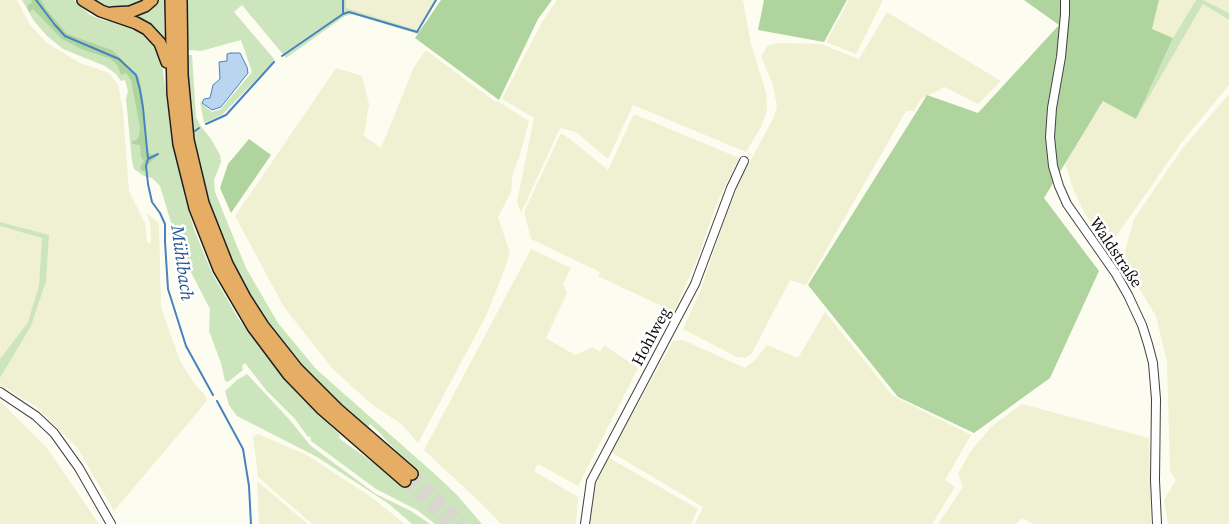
<!DOCTYPE html>
<html>
<head>
<meta charset="utf-8">
<style>
  body { margin:0 }
  canvas { display:block; background:#fdfcf0 }
</style>
</head>
<body>
<canvas width="1229" height="524"></canvas>
<script>
const ctx = document.querySelector('canvas').getContext('2d');
ctx.lineJoin = 'round';
function paint(path, color) { ctx.fillStyle = color; ctx.fill(path, 'evenodd'); }
const toPath = rows => new Path2D(rows.map(r => 'M' + r).join(''));
function strokePath(path, color, width, dash) { ctx.strokeStyle = color; ctx.lineWidth = width; ctx.lineCap = dash ? 'butt' : 'round'; ctx.setLineDash(dash || []); ctx.stroke(path); }
function write(font, color, halo, rows, align = 'center') {
  ctx.font = font + ' "Source Serif 4",serif'; ctx.lineWidth = 5; ctx.setLineDash([]); ctx.textBaseline = 'middle'; ctx.strokeStyle = halo; ctx.fillStyle = color; for (const [text, x, y, turn = 0] of rows) {
    ctx.save(); ctx.translate(x, y); ctx.rotate((+turn || 0) * Math.PI / 180); ctx.textAlign = isNaN(turn) ? turn : align; if (halo) ctx.strokeText(text, 0, 0); ctx.fillText(text, 0, 0); ctx.restore();
  }
}
paint(toPath([
  [0,0,17,0,30,25,47,43,80,63,109,73,118,85,123,111,129,191,145,223,147,243,151,243,150,222,146,213,159,223,161,307,180,361,196,386,205,395,207,401,114,511,78,449,37,407,0,385,0,378,31,326,49,236,0,222],
  [346,0,437,0,416,30,346,8],
  [557,0,743,0,751,44,766,93,767,110,761,127,746,152,633,105,608,159,576,132,560,128,521,213,517,202,534,118,502,99,542,22],
  [849,0,883,0,856,54,826,42],
  [1159,0,1196,0,1173,38,1152,29],
  [1203,0,1229,0,1229,13],
  [1203,4,1229,20,1229,85,1182,142,1108,248,1084,212,1073,189,1064,159,1104,101,1136,119],
  [887,12,1001,81,978,104,945,87,921,99,914,111,906,111,806,285,790,280,752,353,746,358,737,357,683,329,701,289,727,212,742,176,773,119,777,107,773,85,761,56,768,45,780,43,821,44,859,59],
  [426,50,494,101,499,102,529,121,520,155,513,172,511,192,498,217,510,253,504,271,486,316,418,443,401,424,370,403,332,368,284,307,235,216,336,68,362,76,369,104,364,136,381,148,414,67],
  [1229,94,1229,524,1168,524,1164,500,1176,480,1170,471,1167,362,1156,316,1122,261,1134,219,1182,149],
  [634,114,739,158,717,203,698,257,674,312,598,276,600,272,531,239,524,212,561,133,574,142,608,170],
  [0,226,42,237,39,285,28,322,0,359],
  [531,249,571,268,563,284,567,293,546,338,575,355,593,347,600,352,604,345,638,368,578,486,538,464,534,471,578,497,576,524,501,524,485,507,424,450],
  [825,312,893,396,971,435,945,480,955,487,932,524,695,524,703,507,611,452,673,341,683,340,745,368,755,360,767,345,798,358],
  [0,401,47,448,99,524,0,524],
  [1022,404,1149,438,1151,524,1034,524,1022,518,1016,524,938,524,963,487,958,474,970,452,992,426],
  [258,434,307,455,371,497,405,524,312,524,258,477,253,437],
  [606,456,698,509,691,524,588,524,593,483],
  [257,481,308,524,259,524]
]), '#f0f1d2');
paint(toPath([
  [22,0,74,0,90,15,103,20,131,26,149,36,161,54,172,141,185,199,195,232,212,273,238,318,265,355,295,391,340,435,339,438,344,442,384,470,414,469,382,436,382,435,370,424,368,427,338,402,314,379,290,352,263,316,252,297,233,262,216,221,207,194,197,156,189,104,188,55,192,55,196,117,200,125,211,139,220,155,221,162,214,180,215,192,246,268,278,323,316,369,437,476,457,495,482,524,435,524,417,510,376,489,311,441,310,436,308,437,295,419,266,390,245,363,242,366,243,370,228,382,225,381,221,363,209,331,210,309,179,249,160,186,152,178,144,176,134,169,132,161,126,99,128,91,125,80,121,81,116,74,105,66,63,49,47,36,34,21],
  [92,0,148,0,141,5,117,10,106,7],
  [157,0,165,0,164,22,165,38,130,16],
  [188,0,346,0,346,8,420,31,418,34,353,14,345,16,286,58,242,5,234,12,275,60,222,115,204,123,200,102,212,112,221,109,252,72,241,40,201,51,188,50],
  [1196,0,1203,0,1229,13,1229,20,1203,4,1136,119,1173,38],
  [0,222,49,235,46,281,31,326,0,378,0,359,28,322,39,285,42,238,0,226],
  [247,374,288,418,311,446,376,494,411,511,430,524,412,524,389,504,317,457,237,416,229,405,225,391,237,380]
]), '#cde5bc');
paint(toPath([
  [31,0,41,0,46,9,67,34,112,50,139,77,143,98,147,152,152,155,155,154,156,157,148,164,146,171,142,171,140,167,144,161,141,157,140,145,132,144,132,141,137,140,139,136,140,127,131,80,126,73,121,75,118,66,111,59,84,50,62,39,33,9,29,12,27,6,32,2],
  [441,0,552,0,538,19,499,100,415,38],
  [764,0,847,0,824,42,758,30],
  [1024,0,1159,0,1152,29,1173,38,1136,119,1103,101,1044,198,1099,271,1050,378,974,433,898,397,808,285,927,95,978,113,1059,25],
  [249,139,271,155,231,213,220,188,228,164]
]), '#b0d49d');
const water = toPath([
  [231,53,240,53,247,67,248,73,221,107,212,110,202,103,204,99,210,98,213,85,220,79,219,62,227,61,227,54,231,53]
]);
paint(water, '#b9d5f0');
strokePath(water, '#4783c0', 1);
strokePath(toPath([
  [36,0,55,25,65,36,119,59,136,75,140,90,143,108,148,159,146,166,148,184,152,202,160,213,165,224,165,242,168,289,186,346,213,395],
  [343,14,343,0],
  [282,56,343,14,349,12,417,32,436,0],
  [206,124,226,115,274,62],
  [195,131,199,128],
  [148,159,158,154],
  [217,401,243,449,249,486,251,524]
]), '#4783c0', 2);
strokePath(toPath([
  [412,474,463,524],
  [405,481,450,524]
]), '#d9d8ce', 11, [11, 5.5]);
const minor = toPath([
  [1065,0,1065,14,1061,57,1052,108,1050,137,1053,166,1059,186,1067,204,1116,274,1128,295,1142,325,1148,344,1153,363,1156,399,1155,480,1157,524],
  [0,392,36,416,54,433,79,468,111,524],
  [585,524,591,481,695,284,731,188,744,161]
]);
const highway = toPath([
  [83,0,101,11,136,23,147,29,160,43,167,62],
  [171,0,173,93,179,144,195,208,219,269,253,327,289,375,321,408,405,481],
  [181,0,182,75,188,140,203,203,227,264,245,298,263,326,297,369,337,409,412,474],
  [112,13,130,12,145,6,152,0]
]);
strokePath(minor, '#414141', 10);
strokePath(highway, '#1f1f1f', 14);
strokePath(minor, '#fff', 8);
strokePath(highway, '#e6ae65', 11);
write('16px', '#0e0e0e', '#fff', [
  ["Waldstraße",1115,253,56],
  ["Hohlweg",652,337,-62]
]);
write('italic 18px', '#235693', '#fff', [
  ["Mühlbach",181,263,82]
]);
</script>
</body>
</html>
